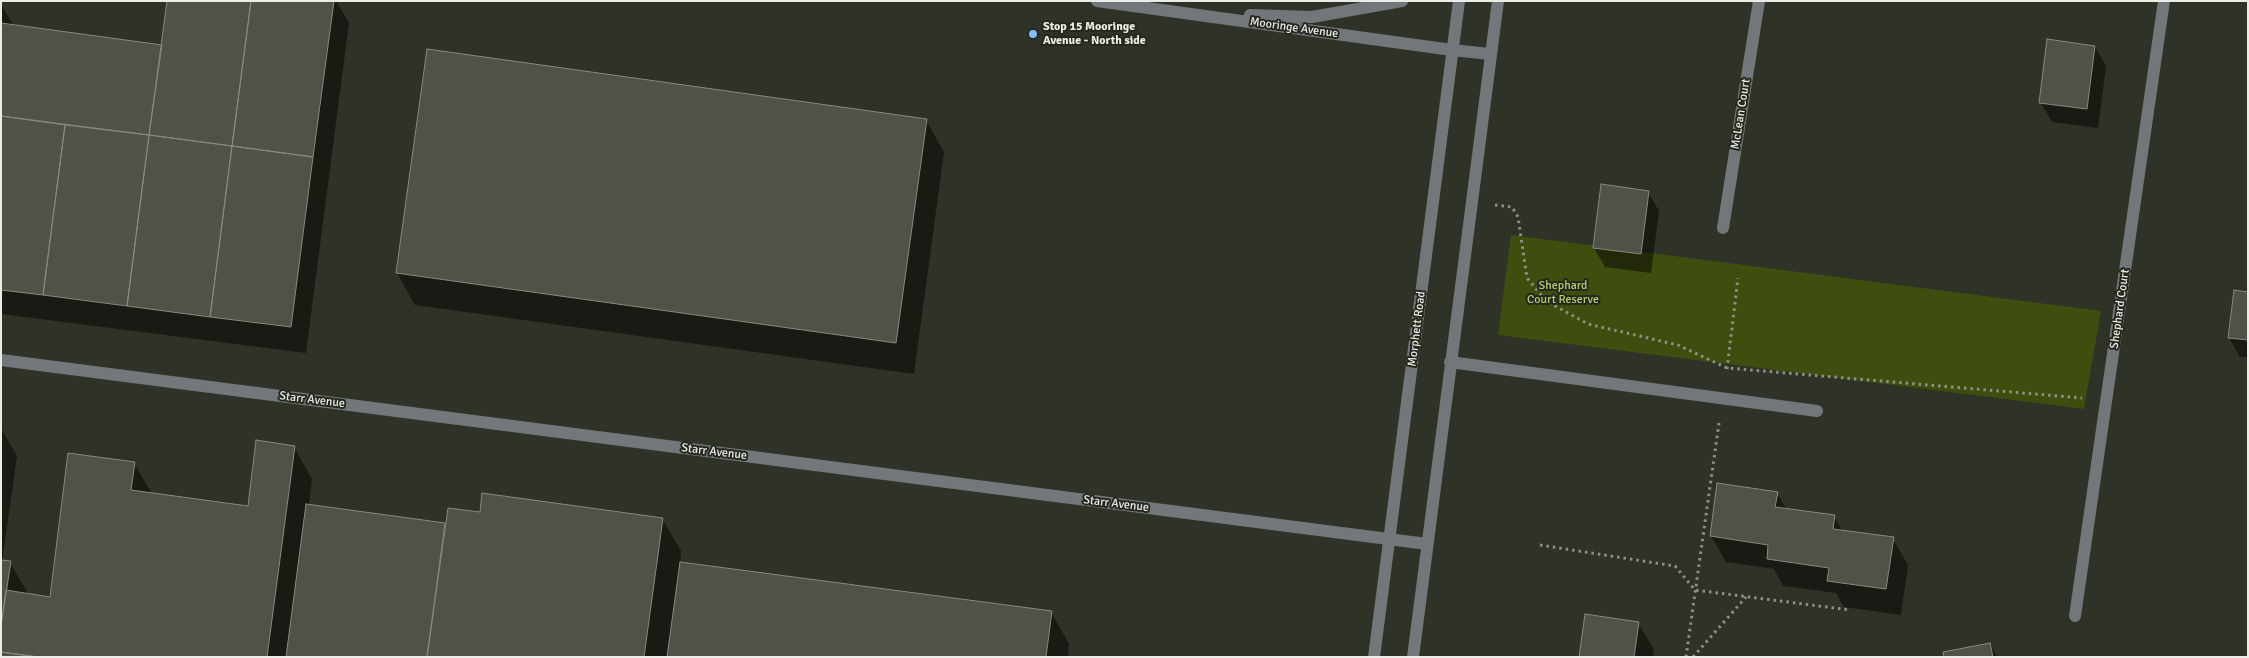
<!DOCTYPE html>
<html>
<head>
<meta charset="utf-8">
<style>
  body { margin:0 }
  #map { position:relative; width:2249px; height:658px; overflow:hidden; background:#2e3227; font-family:Signika,sans-serif }
  canvas { display:block }
  .frame { position:absolute; inset:0; border:2px solid #eaece5; pointer-events:none }
</style>
</head>
<body>
<div id="map">
<canvas width="2249" height="658"></canvas>
<div class="frame"></div>
</div>
<script>
const ctx = document.querySelector('canvas').getContext('2d');
ctx.lineJoin = 'round';
function paint(path, color) { ctx.fillStyle = color; ctx.fill(path, 'evenodd'); }
const toPath = rows => new Path2D(rows.map(r => 'M' + r).join(''));
function strokePath(path, color, width, dash) { ctx.strokeStyle = color; ctx.lineWidth = width; ctx.lineCap = dash ? 'butt' : 'round'; ctx.setLineDash(dash || []); ctx.stroke(path); }
function write(font, color, halo, rows, align = 'center') {
  ctx.font = font + ' Signika,sans-serif'; ctx.lineWidth = 4; ctx.setLineDash([]); ctx.textBaseline = 'middle'; ctx.strokeStyle = halo; ctx.fillStyle = color; for (const [text, x, y, turn = 0] of rows) {
    ctx.save(); ctx.translate(x, y); ctx.rotate((+turn || 0) * Math.PI / 180); ctx.textAlign = isNaN(turn) ? turn : align; if (halo) ctx.strokeText(text, 0, 0); ctx.fillText(text, 0, 0); ctx.restore();
  }
}
paint(toPath([
  [1511,235,2101,311,2084,409,1498,335]
]), '#3f4e0f');
paint(toPath([
  [168,1,336,1,349,23,306,353,1,314,1,4,13,25,163,46],
  [2095,47,2106,66,2098,128,2052,122,2041,103],
  [926,120,944,152,914,374,415,305,397,273],
  [1648,192,1659,211,1651,273,1605,267,1594,248],
  [2248,293,2248,357,2240,357,2229,338],
  [1,428,17,456,2,562,10,563,29,595,51,598,134,463,152,494,249,507,294,447,312,479,309,505,446,524,481,513,663,520,681,551,680,563,1051,612,1069,644,1068,657,1,657],
  [1777,493,1787,510,1834,516,1843,532,1893,539,1908,565,1901,615,1844,607,1836,593,1783,586,1774,569,1726,562,1711,536],
  [1638,623,1654,649,1653,657,1581,657],
  [1990,644,1997,657,1945,657]
]), '#0007');
const building = toPath([
  [167,1,251,1,232,146,149,135,167,1],
  [251,1,334,1,313,157,232,146,251,1],
  [1,23,162,45,149,135,1,116,1,23],
  [2047,39,2095,46,2087,109,2039,103,2047,39],
  [427,49,927,119,896,343,396,273,427,49],
  [1,116,65,125,43,295,1,290,1,116],
  [65,125,149,135,127,306,43,295,65,125],
  [149,135,232,146,210,317,127,306,149,135],
  [232,146,313,157,291,327,210,317,232,146],
  [1601,184,1649,191,1641,254,1593,248,1601,184],
  [2234,290,2248,292,2248,340,2228,338,2234,290],
  [256,440,295,446,267,657,38,657,1,652,1,626,6,590,50,597,68,453,135,462,131,490,248,506,256,440],
  [1717,483,1778,492,1775,507,1835,515,1833,529,1894,537,1886,589,1827,581,1829,568,1767,559,1768,545,1710,536,1717,483],
  [482,493,663,518,644,657,427,657,448,508,480,512,482,493],
  [306,504,445,523,427,657,286,657,306,504],
  [1,560,11,561,1,626,1,560],
  [680,562,1052,611,1046,657,667,657,680,562],
  [1585,614,1639,622,1634,657,1579,657,1585,614],
  [1990,643,1993,657,1944,657,1943,652,1990,643],
  [1,652,38,657,1,657,1,652]
]);
paint(building, '#4e5247');
strokePath(building, '#878b7e', 1);
strokePath(toPath([
  [1495,205,1512,207,1518,217,1527,278,1546,301,1588,324,1678,345,1727,368,2082,398],
  [1727,369,1738,278],
  [1540,545,1675,566,1695,590,1850,610],
  [1686,657,1719,423],
  [1693,657,1746,597]
]), '#8e9188', 3, [2.5, 4]);
strokePath(toPath([
  [1097,1,1452,50,1490,54],
  [1250,15,1312,17,1402,1],
  [1723,228,1759,1],
  [1,360,1427,544],
  [1450,362,1817,411],
  [2075,616,2164,1],
  [1374,657,1459,1],
  [1413,657,1498,1]
]), '#73777c', 12);
for (const [x, y, r, color] of [
  [1033,34,5,"#80bdfa"]
]) { const dot = new Path2D(); dot.arc(x, y, r, 0, 2 * Math.PI); ctx.fillStyle = color; ctx.fill(dot); strokePath(dot, '#25281e', 2); }
write('bold 12px', '#eaece5', '#25281e', [
  ["Stop 15 Mooringe",1043,27],
  ["Avenue - North side",1043,41]
], 'left');
write('12px', '#eaece5', '#25281e', [
  ["Mooringe Avenue",1294,28,8],
  ["McLean Court",1741,114,-81],
  ["Shephard Court",2120,309,-82],
  ["Morphett Road",1417,329,-83],
  ["Starr Avenue",312,400,7],
  ["Starr Avenue",714,452,7],
  ["Starr Avenue",1116,504,7]
]);
write('12px', '#b2ce71', '#25281e', [
  ["Shephard",1563,286],
  ["Court Reserve",1563,300]
]);
</script>
</body>
</html>
